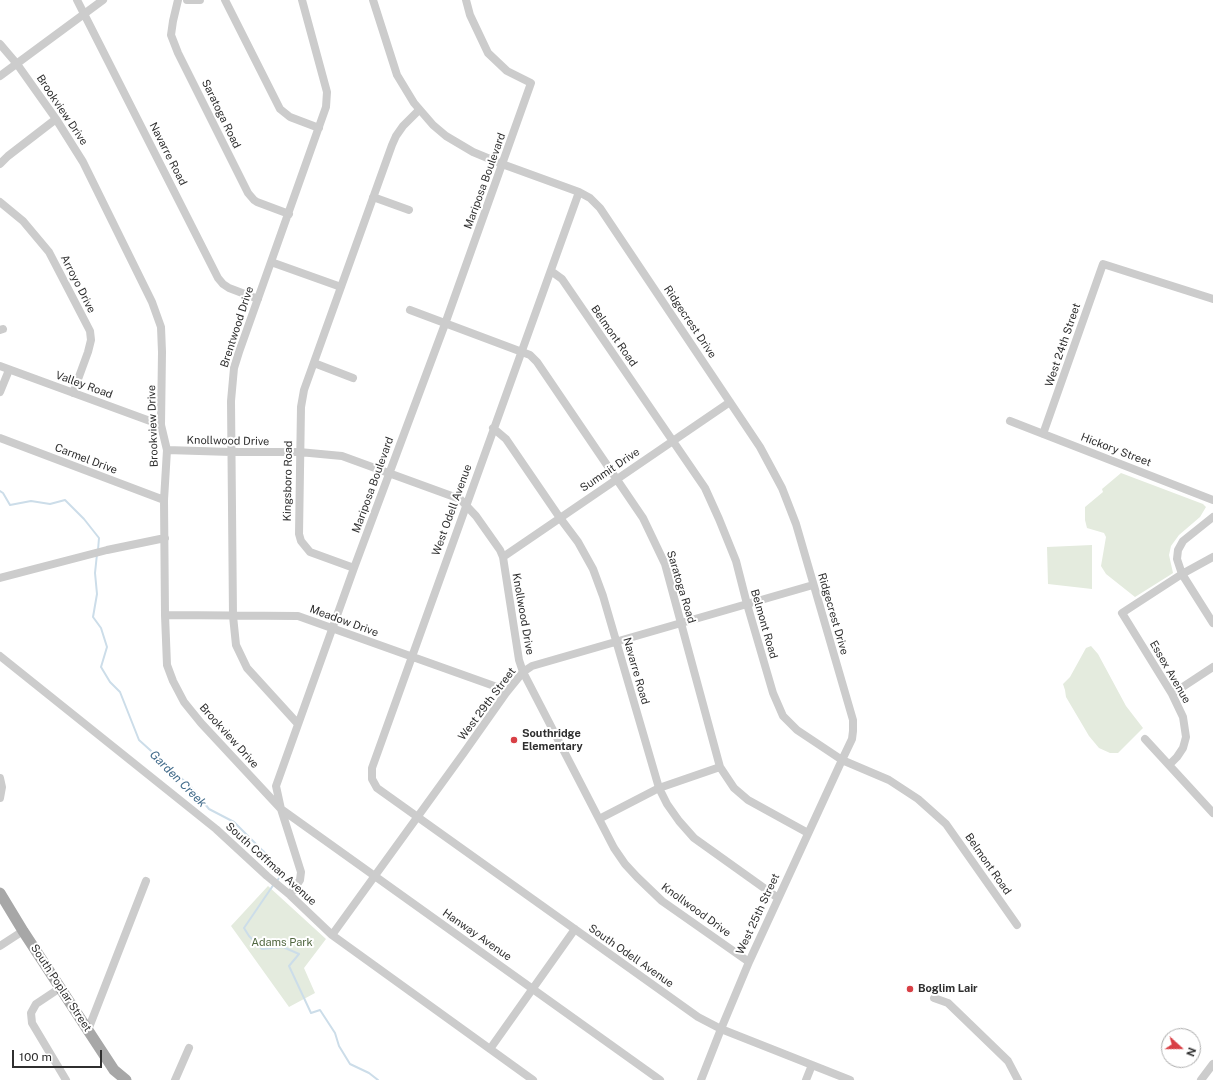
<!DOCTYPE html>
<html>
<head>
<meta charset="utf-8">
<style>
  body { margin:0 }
  #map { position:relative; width:1213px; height:1080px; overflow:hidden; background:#fff; font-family:"Public Sans",sans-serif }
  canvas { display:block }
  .north { position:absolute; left:1161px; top:1028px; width:40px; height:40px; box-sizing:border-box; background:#fff; border:1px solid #acacac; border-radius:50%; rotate:111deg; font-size:11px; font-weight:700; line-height:16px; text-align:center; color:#2f2f2f }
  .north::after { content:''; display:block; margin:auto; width:14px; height:18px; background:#d83f45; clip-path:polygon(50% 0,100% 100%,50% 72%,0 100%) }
  .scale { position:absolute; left:12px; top:1050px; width:90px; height:18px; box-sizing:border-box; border:2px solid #2f2f2f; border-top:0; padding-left:5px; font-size:12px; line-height:14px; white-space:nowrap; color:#2f2f2f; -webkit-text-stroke:3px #fff; paint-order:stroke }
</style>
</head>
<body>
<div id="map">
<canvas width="1213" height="1080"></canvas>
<div class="north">N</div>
<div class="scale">100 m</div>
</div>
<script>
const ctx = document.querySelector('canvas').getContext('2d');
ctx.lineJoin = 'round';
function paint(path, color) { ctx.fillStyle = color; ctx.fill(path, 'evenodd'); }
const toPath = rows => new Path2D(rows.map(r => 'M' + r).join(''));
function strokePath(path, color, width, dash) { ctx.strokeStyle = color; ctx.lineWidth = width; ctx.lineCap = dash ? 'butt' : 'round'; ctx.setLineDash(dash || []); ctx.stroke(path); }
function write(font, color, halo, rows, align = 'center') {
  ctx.font = font + ' "Public Sans",sans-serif'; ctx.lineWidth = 4; ctx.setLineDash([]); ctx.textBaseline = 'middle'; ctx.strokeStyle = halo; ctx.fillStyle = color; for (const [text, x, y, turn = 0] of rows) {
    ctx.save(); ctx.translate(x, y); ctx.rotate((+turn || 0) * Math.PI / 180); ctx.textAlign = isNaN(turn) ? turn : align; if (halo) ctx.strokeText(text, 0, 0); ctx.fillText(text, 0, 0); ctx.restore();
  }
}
paint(toPath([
  [1121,473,1203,504,1206,507,1200,517,1179,535,1171,546,1169,555,1173,573,1170,575,1135,597,1106,574,1101,566,1106,537,1104,533,1087,528,1085,520,1085,507,1103,492,1102,489],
  [1092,545,1092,589,1048,584,1047,547],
  [1091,646,1098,654,1126,706,1143,728,1118,753,1110,753,1099,748,1089,736,1066,697,1065,690,1063,684,1070,677,1086,648],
  [268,886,326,939,304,968,315,993,289,1007,231,926]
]), '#e4ebde');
strokePath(toPath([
  [0,491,3,493,10,505,31,501,50,504,65,500,84,519,99,538,98,550],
  [97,554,95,573,97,594,93,617,101,628,107,647,101,667,110,682,120,692,139,740,191,787,209,809,234,822,267,855,281,875,277,881],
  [274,884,244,928,249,936,262,949,283,947,299,954,289,966,311,1013,320,1010,335,1033,339,1046,350,1064,369,1073,378,1080]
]), '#ccdde9', 2);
strokePath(toPath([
  [77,0,218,278,223,284,229,288,258,299],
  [178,0,173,21,171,35,178,53,248,193,254,200,257,202,289,214],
  [187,0,200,0],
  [225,0,280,109,290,117,319,128],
  [373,0,397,75,414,103,433,125,446,136,473,152,502,164,579,192,590,198,600,208,760,447,782,488,796,524,853,720,853,731,852,739,842,760,749,962,721,1029,701,1080],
  [0,44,17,64,56,119,83,162,152,302,161,327,162,352,161,425,167,450,164,500,165,615,167,665,173,681,184,702,201,723,281,809,660,1080],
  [0,76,103,0],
  [0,164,8,156,56,119],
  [579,192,372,768,372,779,377,788,698,1017,721,1029,850,1080],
  [373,197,409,210],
  [0,202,23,221,49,252,90,331,91,340,88,352,73,393],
  [271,262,341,287],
  [551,271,562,279,705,488,719,519,736,561,747,604,773,693,783,716,797,730,842,760,889,780,918,799,946,824,1017,925],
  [410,310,530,355,537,362,643,518,665,564,720,767,734,788,748,800,808,833],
  [0,330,3,329],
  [314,363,353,378],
  [0,366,161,425],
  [0,392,9,370],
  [1010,421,1213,500],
  [493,428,506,439,560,518,578,542,593,569,603,596,659,788,667,804,679,821,694,838,778,898],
  [1043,434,1103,264,1213,299],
  [0,438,164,500],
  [167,450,231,452,299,452,342,456,460,499,476,516,500,550,503,557,519,660,523,672,614,848,625,864,637,877,662,901,749,962],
  [1213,517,1183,541,1178,550,1177,559,1182,574,1213,623],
  [503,557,730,402],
  [354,568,310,552,301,541,299,534,301,407,304,390,392,145,396,136,403,126,419,110],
  [0,578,107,550,165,538],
  [165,615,298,616,497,687,506,693],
  [0,656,216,829,267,876,290,895,332,935,533,1080],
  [1172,694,1213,667],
  [298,724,247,668,236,645,233,616,231,401,234,368,239,352,326,107,327,92,302,0],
  [1145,739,1213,813],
  [1169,765,1177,757,1183,748,1186,737,1183,717,1172,694,1122,613,1182,574,1213,557],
  [0,778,2,787,0,798],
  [599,819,659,788,720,767],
  [290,895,300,880,301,872,281,809,276,786,354,568,445,324,531,83,507,71,488,53,470,15,466,0],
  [332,935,463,754,506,693,523,672,532,666,813,585],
  [0,946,23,931],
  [60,988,36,1004,31,1013,32,1023,66,1080],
  [934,998,948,1003,1008,1061,1018,1080],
  [88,1030,146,881],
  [490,1049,575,929],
  [175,1080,189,1048],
  [806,1080,812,1065],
  [1201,1080,1213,1064]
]), '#ccc', 8);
strokePath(toPath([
  [0,893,23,931,114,1070,126,1080]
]), '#a7a7a7', 11);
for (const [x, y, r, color] of [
  [514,740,4,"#d83f45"],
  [910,989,4,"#d83f45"]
]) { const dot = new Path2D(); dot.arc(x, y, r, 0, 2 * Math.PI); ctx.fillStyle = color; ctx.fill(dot); strokePath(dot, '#fff', 1.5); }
write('11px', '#2f2f2f', '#fff', [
  ["Brookview Drive",62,110,56],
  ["Saratoga Road",221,114,64],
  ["Navarre Road",168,154,63],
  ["Mariposa Boulevard",485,181,-70],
  ["Arroyo Drive",78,284,63],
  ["Ridgecrest Drive",690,322,56],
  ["Brentwood Drive",237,327,-72],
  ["Belmont Road",614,336,55],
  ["West 24th Street",1063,345,-71],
  ["Valley Road",84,385,20],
  ["Brookview Drive",153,426,-92],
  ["Knollwood Drive",228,441,1],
  ["Hickory Street",1116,450,21],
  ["Carmel Drive",86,459,21],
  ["Summit Drive",610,470,-34],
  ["Kingsboro Road",288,481,-89],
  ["Mariposa Boulevard",373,485,-70],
  ["West Odell Avenue",452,510,-70],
  ["Saratoga Road",681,587,73],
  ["Knollwood Drive",523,614,80],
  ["Ridgecrest Drive",833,614,74],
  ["Meadow Drive",344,621,20],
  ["Belmont Road",764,624,74],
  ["Navarre Road",636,671,74],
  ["Essex Avenue",1170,672,60],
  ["West 29th Street",487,704,-53],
  ["Brookview Drive",229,736,48],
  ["South Coffman Avenue",271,864,42],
  ["Belmont Road",988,864,55],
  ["Knollwood Drive",696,910,36],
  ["West 25th Street",758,914,-65],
  ["Hanway Avenue",477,935,35],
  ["South Odell Avenue",631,956,35],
  ["South Poplar Street",61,988,57]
]);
write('bold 11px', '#2f2f2f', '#fff', [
  ["Southridge",522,734],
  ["Elementary",522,747],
  ["Boglim Lair",918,989]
], 'left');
write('11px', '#516740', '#fff', [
  ["Adams Park",282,943]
]);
write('italic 12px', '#436c8b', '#fff', [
  ["Garden Creek",178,779,45]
]);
</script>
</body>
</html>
